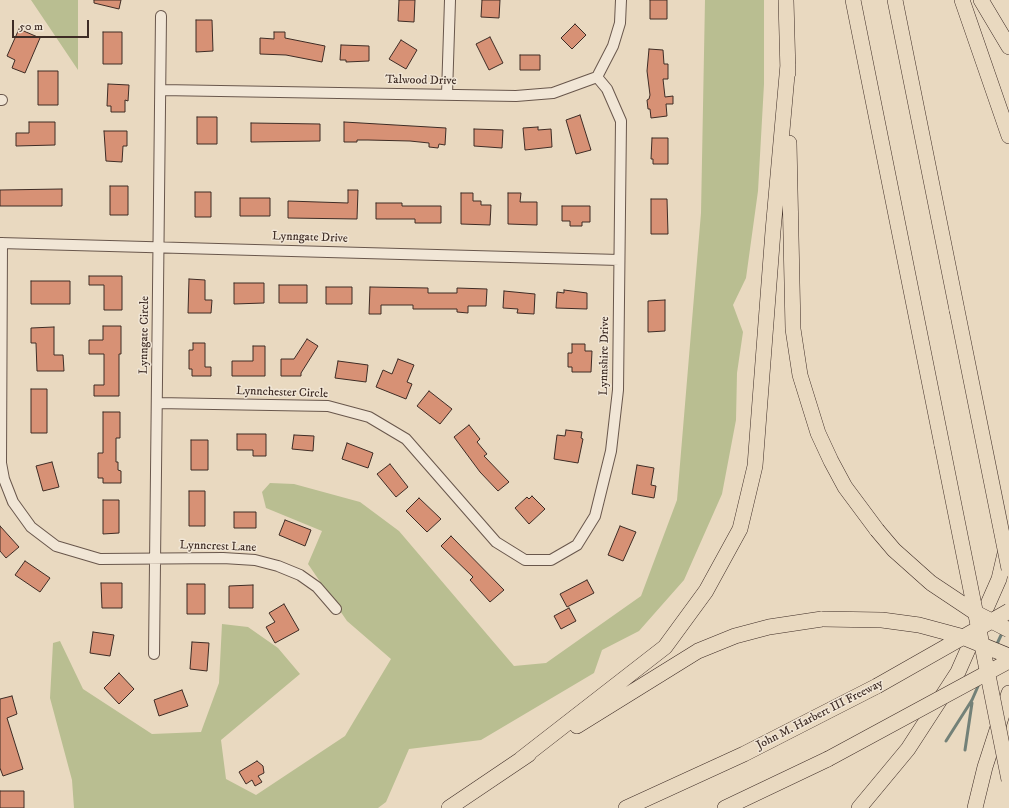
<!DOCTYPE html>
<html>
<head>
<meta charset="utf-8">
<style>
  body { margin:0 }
  #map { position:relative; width:1009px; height:808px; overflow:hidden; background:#e9d9c0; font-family:"IM FELL DW Pica",serif }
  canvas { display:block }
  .scale { position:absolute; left:12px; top:20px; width:77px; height:18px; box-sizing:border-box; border:2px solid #3e2c25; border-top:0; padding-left:5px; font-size:12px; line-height:14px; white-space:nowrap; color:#3e2c25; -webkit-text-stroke:3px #f1e6d6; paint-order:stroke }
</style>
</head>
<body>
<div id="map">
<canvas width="1009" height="808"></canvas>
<div class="scale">50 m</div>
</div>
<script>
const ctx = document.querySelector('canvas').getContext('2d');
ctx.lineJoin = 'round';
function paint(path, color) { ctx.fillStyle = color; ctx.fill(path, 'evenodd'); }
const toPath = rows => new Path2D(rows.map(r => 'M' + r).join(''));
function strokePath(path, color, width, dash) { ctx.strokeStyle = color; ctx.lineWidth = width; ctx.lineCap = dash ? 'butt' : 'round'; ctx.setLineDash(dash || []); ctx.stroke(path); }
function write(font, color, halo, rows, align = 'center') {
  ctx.font = font + ' "IM FELL DW Pica",serif'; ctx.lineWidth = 3; ctx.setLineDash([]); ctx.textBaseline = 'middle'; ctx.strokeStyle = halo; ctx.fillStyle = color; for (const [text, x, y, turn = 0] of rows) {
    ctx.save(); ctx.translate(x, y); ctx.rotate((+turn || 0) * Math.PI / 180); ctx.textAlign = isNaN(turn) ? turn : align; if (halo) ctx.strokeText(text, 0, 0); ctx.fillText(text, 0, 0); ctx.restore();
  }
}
paint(toPath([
  [31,0,78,0,78,70],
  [705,0,764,0,764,84,758,191,746,278,733,305,743,332,737,373,736,420,722,494,684,580,639,631,602,650,594,673,481,740,409,749,386,802,378,808,74,808,72,780,50,698,53,643,60,641,83,689,152,734,201,732,219,683,222,624,248,627,278,648,300,674,221,740,226,779,256,795,345,736,391,659,347,621,308,564,322,531,266,508,262,492,270,483,294,484,360,502,399,531,514,666,546,663,641,596,677,500,701,213]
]), '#b9be91');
strokePath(toPath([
  [996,646,1003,631],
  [946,741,972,700,979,684],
  [965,750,972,703]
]), '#738178', 3);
const building = toPath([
  [94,0,121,0,119,9,94,3,94,0],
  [399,0,415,0,414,22,398,21,399,0],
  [482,0,500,0,499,18,481,17,482,0],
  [650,0,667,0,667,19,650,19,650,0],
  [196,20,212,20,213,51,196,52,196,20],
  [575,24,586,35,572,49,561,38,575,24],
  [19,29,40,38,25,73,12,68,15,60,7,56,19,29],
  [103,32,122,32,122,64,103,64,103,32],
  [274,32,285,32,285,38,325,46,322,62,286,55,260,54,260,38,274,39,274,32],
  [490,37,503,63,489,70,476,44,490,37],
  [401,40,417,50,406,69,389,59,401,40],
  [341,45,369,46,369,61,346,62,346,60,340,60,341,45],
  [649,49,663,50,664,64,668,64,668,79,663,79,665,97,673,96,673,104,666,104,667,116,651,118,650,109,648,109,647,100,649,99,650,95,647,71,649,49],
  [520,55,540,55,540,70,520,70,520,55],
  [38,71,58,71,58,105,38,105,38,71],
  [108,84,129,85,128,101,125,100,125,112,111,112,111,106,107,106,108,84],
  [580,115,591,150,576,154,566,120,580,115],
  [197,117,217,117,217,144,197,144,197,117],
  [29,122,55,122,55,145,16,146,16,133,29,133,29,122],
  [344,122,446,128,445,145,439,144,438,148,429,147,429,143,410,141,368,140,357,140,357,142,344,142,344,122],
  [251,123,320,124,320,141,251,142,251,123],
  [538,127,538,130,551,129,552,147,525,150,523,128,538,127],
  [474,129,503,130,502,148,474,146,474,129],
  [104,131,127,131,127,146,123,146,122,162,106,161,104,131],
  [652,138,668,138,668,164,653,164,653,159,651,159,652,138],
  [110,186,128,186,128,215,110,215,110,186],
  [62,189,62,206,0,206,0,190,62,189],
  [348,190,358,190,357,219,288,218,288,201,348,203,348,190],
  [195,192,211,192,211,217,195,217,195,192],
  [461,193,473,193,473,201,481,201,481,205,491,205,490,225,461,224,461,193],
  [508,193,521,193,520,202,537,202,537,225,508,224,508,193],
  [240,198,270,198,270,216,240,216,240,198],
  [651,199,667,199,668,234,651,234,651,199],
  [376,203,402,203,402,206,441,206,441,223,415,223,415,219,376,219,376,203],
  [562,206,590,206,590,222,582,222,582,226,570,226,570,221,562,221,562,206],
  [89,276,122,276,122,310,104,310,104,285,89,285,89,276],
  [189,279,205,280,205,300,212,300,211,313,188,313,189,279],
  [31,281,70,281,70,304,31,304,31,281],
  [234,283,264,283,264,303,234,304,234,283],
  [279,285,307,285,307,303,279,303,279,285],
  [326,287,352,287,352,304,326,304,326,287],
  [370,287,428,288,428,293,457,293,457,288,487,289,486,306,468,306,468,313,457,312,457,309,413,309,413,305,381,305,381,314,369,314,370,287],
  [564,290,587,293,587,309,556,308,557,292,564,293,564,290],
  [504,291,535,294,534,314,517,313,518,309,503,308,504,291],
  [665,300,665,331,648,332,648,301,665,300],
  [103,326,121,326,121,354,119,354,119,396,94,396,94,385,104,385,104,354,89,354,89,340,103,340,103,326],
  [54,327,54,355,63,355,64,371,37,371,36,343,31,343,31,328,54,327],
  [307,339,318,346,301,373,301,376,281,376,281,359,294,359,307,339],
  [193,343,205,343,205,367,211,367,211,376,192,376,192,369,189,369,189,350,193,350,193,343],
  [572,344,585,344,585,351,592,351,591,372,572,372,572,367,568,367,568,353,572,353,572,344],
  [253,346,265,346,265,376,232,376,232,361,253,361,253,346],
  [398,359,414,365,407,382,412,384,406,399,376,387,383,370,392,374,398,359],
  [338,361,368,365,366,382,335,378,338,361],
  [31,389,47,389,47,433,31,433,31,389],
  [429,391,452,409,440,424,417,406,429,391],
  [103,412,120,412,120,438,116,438,116,462,118,462,118,470,121,471,121,483,103,483,103,478,98,478,98,453,103,453,103,412],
  [469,425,480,439,477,442,487,454,484,456,509,482,498,491,480,472,454,437,469,425],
  [566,430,582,432,581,438,583,439,578,463,554,459,557,435,565,436,566,430],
  [237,434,266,434,266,456,253,456,253,450,237,450,237,434],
  [294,435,314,436,313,451,292,449,294,435],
  [191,440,208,440,208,470,191,470,191,440],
  [347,443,373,453,368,468,342,459,347,443],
  [52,462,59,487,43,491,36,466,52,462],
  [390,464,408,487,396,497,377,474,390,464],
  [637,465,654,468,651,485,656,486,654,498,632,494,637,465],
  [189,491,205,491,205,526,189,526,189,491],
  [532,496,545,509,529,524,515,508,527,497,529,499,532,496],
  [419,498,441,519,427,532,406,511,419,498],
  [103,500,119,500,119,533,103,534,103,500],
  [234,512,256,512,256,528,234,528,234,512],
  [285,520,311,530,305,546,279,535,285,520],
  [0,526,19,547,6,558,0,551,0,526],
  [620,526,636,532,623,561,608,555,620,526],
  [451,536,504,590,490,602,470,580,473,577,441,546,451,536],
  [25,561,50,578,40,592,15,575,25,561],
  [587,580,594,593,567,607,560,594,587,580],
  [101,583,122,583,122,608,102,608,101,583],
  [187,584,205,584,205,614,187,614,187,584],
  [253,585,253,608,229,608,229,586,253,585],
  [284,604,299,630,275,643,266,627,275,622,269,613,284,604],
  [569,608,576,621,561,629,554,616,569,608],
  [93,632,114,635,110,656,90,653,93,632],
  [192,642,209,643,207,671,190,669,192,642],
  [119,673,134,689,119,704,104,688,119,673],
  [182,690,188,706,159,716,154,700,182,690],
  [12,696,17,714,7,718,23,769,3,776,0,768,0,699,12,696],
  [257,761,263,766,264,773,258,776,262,782,255,786,252,780,246,784,239,772,257,761],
  [0,791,24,791,24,808,0,808,0,791]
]);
paint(building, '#d79175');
strokePath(building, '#3e2c25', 1);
const minor = toPath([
  [161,90,516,96,553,93,597,77,613,46,620,23,621,0],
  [447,94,450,0],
  [0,100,2,100],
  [0,243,619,260],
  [2,243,1,463,4,479,13,502,31,527,56,546,100,559,223,558,255,560,278,566,300,575,317,587,336,609],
  [157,403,328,406,369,417,406,439,496,542,525,560,551,560,577,545,595,516,611,451,618,390,621,121,607,89,597,77],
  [154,654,161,16]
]);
const highway = toPath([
  [786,0,788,73],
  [853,0,942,445],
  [895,0,957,310],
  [962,0,1009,136],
  [981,0,1009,47],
  [789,143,793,329,800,375,818,433,831,461,845,487,877,530],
  [577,726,698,651,735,636,769,627,822,619],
  [521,759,665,647,706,591,740,529,755,466,773,231,788,64],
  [449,808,529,754],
  [626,808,744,754,877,686],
  [725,808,828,759],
  [859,808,908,749,958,672,999,579,1006,549],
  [975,808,985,767,1009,693]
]);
strokePath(minor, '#69574c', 12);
strokePath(highway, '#3e2c25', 16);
strokePath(minor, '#f1e6d6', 10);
strokePath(highway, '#e9d9c0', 15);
const highwayBridge = toPath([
  [957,310,1009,569],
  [942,445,1009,780],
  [877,530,894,550,931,583,976,613,1009,630],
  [822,619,882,620,919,625,960,636,1009,656],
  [877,686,1009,611],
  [828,759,1009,661]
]);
strokePath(highwayBridge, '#3e2c25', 16, []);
strokePath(highwayBridge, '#e9d9c0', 15);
write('12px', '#3e2c25', '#f1e6d6', [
  ["Talwood Drive",421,81,1],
  ["Lynngate Drive",310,238,2],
  ["Lynngate Circle",145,335,-89],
  ["Lynnshire Drive",605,356,-89],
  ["Lynnchester Circle",282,393,2],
  ["Lynncrest Lane",218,547,2],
  ["John M. Harbert III Freeway",820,715,-27]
]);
</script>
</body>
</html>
